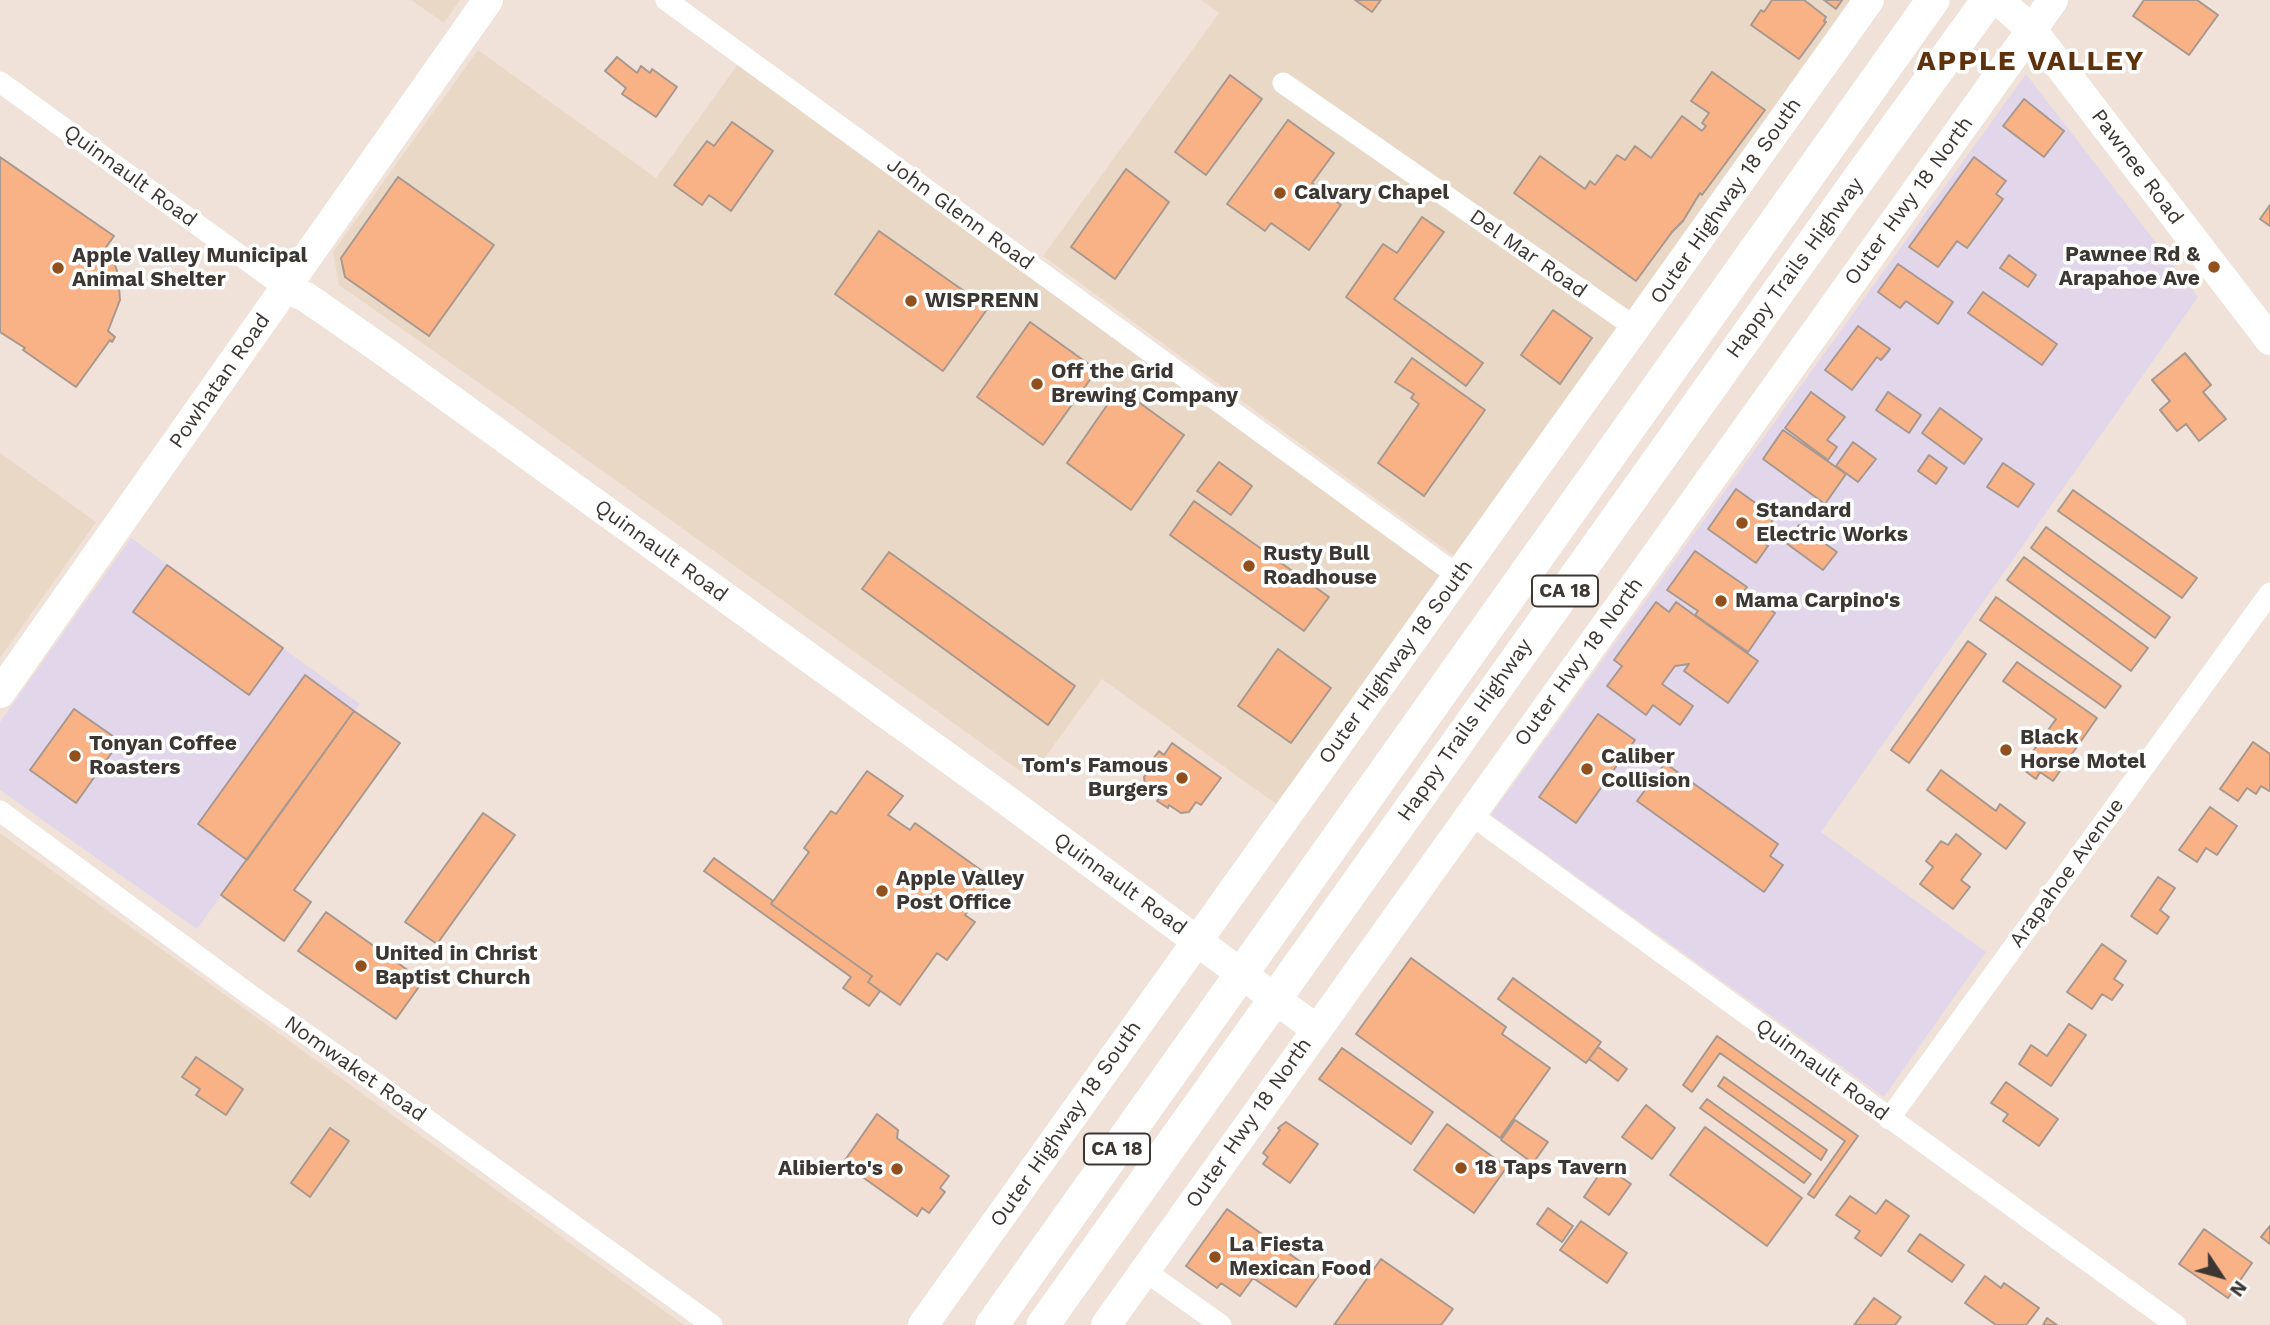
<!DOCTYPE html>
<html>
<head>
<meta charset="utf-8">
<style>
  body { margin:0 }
  #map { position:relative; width:2270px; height:1325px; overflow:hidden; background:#f1e2d9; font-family:"Work Sans",sans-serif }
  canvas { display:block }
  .north { position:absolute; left:2186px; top:1241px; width:70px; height:70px; -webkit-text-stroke:5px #fff; paint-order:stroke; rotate:126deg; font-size:19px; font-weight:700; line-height:28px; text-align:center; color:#3d3734 }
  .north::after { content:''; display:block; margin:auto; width:24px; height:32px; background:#3d3734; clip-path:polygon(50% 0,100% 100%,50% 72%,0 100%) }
</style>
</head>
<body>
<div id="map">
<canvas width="2270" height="1325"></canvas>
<div class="north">N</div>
</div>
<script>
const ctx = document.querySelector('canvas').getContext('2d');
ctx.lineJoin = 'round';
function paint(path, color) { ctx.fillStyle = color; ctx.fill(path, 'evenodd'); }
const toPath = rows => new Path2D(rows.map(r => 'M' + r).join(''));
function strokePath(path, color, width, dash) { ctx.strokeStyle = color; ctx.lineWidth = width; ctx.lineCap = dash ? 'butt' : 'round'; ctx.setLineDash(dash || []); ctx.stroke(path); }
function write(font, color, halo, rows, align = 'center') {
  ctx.font = font + ' "Work Sans",sans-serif'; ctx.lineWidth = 7; ctx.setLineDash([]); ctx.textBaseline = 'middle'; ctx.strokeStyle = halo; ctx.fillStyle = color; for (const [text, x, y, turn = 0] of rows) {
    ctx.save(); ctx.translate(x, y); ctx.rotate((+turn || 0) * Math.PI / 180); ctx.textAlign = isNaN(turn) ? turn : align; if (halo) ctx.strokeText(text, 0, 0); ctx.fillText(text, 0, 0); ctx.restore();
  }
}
paint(toPath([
  [2026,74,2198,297,1821,832,1986,952,1884,1097,1491,815],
  [131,538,360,704,197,929,0,790,0,722]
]), '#e2d6eb');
paint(toPath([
  [411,0,460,0,444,23],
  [1201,0,1850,0,1454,556,1043,256,1219,13],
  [478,50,656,178,738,64,1441,575,1276,804,1102,679,1030,778,512,406,339,285,333,252],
  [0,453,96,522,0,658],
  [0,833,684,1325,0,1325]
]), '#ead8c7');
const building = toPath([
  [1355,0,1381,0,1372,12,1355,0],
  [1772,0,1804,0,1826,17,1824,21,1826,22,1799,59,1751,25,1761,10,1764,12,1772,0],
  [1824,0,1842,0,1836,9,1824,0],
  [2144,0,2197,0,2218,15,2189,55,2133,16,2144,0],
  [617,57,637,73,641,66,650,73,652,69,677,87,656,117,622,94,626,88,605,71,617,57],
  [1712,72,1765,110,1702,195,1700,193,1683,221,1672,232,1636,281,1514,193,1540,156,1585,189,1590,181,1595,185,1617,155,1625,160,1635,146,1651,158,1682,116,1702,131,1706,126,1702,123,1709,113,1691,101,1712,72],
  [1230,75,1262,99,1206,175,1175,152,1230,75],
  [2024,99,2064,131,2044,157,2003,126,2024,99],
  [1288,120,1334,153,1312,183,1341,205,1309,250,1271,223,1265,231,1227,204,1288,120],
  [732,122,773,151,731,211,709,195,702,205,674,185,707,141,714,146,732,122],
  [0,157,114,236,104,250,114,262,118,274,120,300,108,331,115,337,112,342,110,340,76,387,23,350,25,348,0,332,0,157],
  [1974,157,2006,181,1996,194,2003,199,1967,248,1957,241,1938,267,1909,247,1974,157],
  [1126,169,1169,202,1115,279,1071,247,1126,169],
  [398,177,494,245,429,336,345,277,341,258,398,177],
  [2270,205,2270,226,2260,219,2270,205],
  [1422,217,1444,232,1394,299,1483,363,1466,386,1346,297,1383,244,1397,253,1422,217],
  [879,231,988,308,943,371,835,294,879,231],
  [2009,255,2036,275,2028,287,2000,268,2009,255],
  [1898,264,1953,302,1938,324,1906,301,1900,308,1878,292,1898,264],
  [1983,292,2057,344,2042,365,1968,313,1983,292],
  [1553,310,1592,338,1560,384,1521,355,1553,310],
  [1030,322,1097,370,1043,445,977,397,1030,322],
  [1858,326,1890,349,1881,360,1877,357,1852,390,1825,370,1858,326],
  [2185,353,2211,385,2203,392,2226,419,2199,441,2186,424,2177,431,2160,410,2170,401,2152,380,2185,353],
  [1412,358,1485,410,1424,496,1378,463,1419,404,1411,398,1414,394,1395,382,1412,358],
  [1119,388,1184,435,1131,510,1067,463,1119,388],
  [1811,392,1845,417,1827,440,1837,447,1828,460,1785,428,1811,392],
  [1888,392,1921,415,1909,433,1876,410,1888,392],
  [1940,408,1982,439,1964,464,1922,433,1940,408],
  [1783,430,1846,474,1825,504,1763,459,1783,430],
  [1853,442,1876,459,1858,482,1836,466,1853,442],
  [1929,455,1947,468,1936,484,1918,471,1929,455],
  [1219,462,1252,486,1231,515,1197,491,1219,462],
  [2003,463,2034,484,2018,507,1987,487,2003,463],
  [1736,489,1775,517,1759,539,1768,546,1756,563,1708,529,1736,489],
  [2073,490,2197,578,2182,598,2058,511,2073,490],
  [1194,501,1329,597,1304,631,1170,535,1194,501],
  [1799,525,1837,552,1823,570,1786,543,1799,525],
  [2046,527,2170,617,2155,638,2031,548,2046,527],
  [1695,551,1747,587,1744,591,1775,613,1748,652,1695,615,1698,611,1667,590,1695,551],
  [889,552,1075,686,1048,725,862,589,889,552],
  [2024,557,2148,648,2131,671,2007,580,2024,557],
  [167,565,283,648,249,695,133,612,167,565],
  [1996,597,2121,686,2105,708,1980,620,1996,597],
  [1656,602,1669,612,1676,602,1758,661,1728,703,1684,671,1689,664,1675,666,1662,684,1693,706,1680,725,1653,705,1646,715,1607,686,1622,666,1614,660,1656,602],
  [1968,641,1986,654,1909,763,1891,750,1968,641],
  [1278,649,1331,688,1291,743,1238,706,1278,649],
  [2017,662,2097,718,2053,781,2040,772,2036,779,2021,768,2056,719,2003,681,2017,662],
  [305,675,354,711,247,860,198,824,305,675],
  [74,709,120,741,76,803,30,770,74,709],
  [354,711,400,743,294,890,311,902,284,941,221,895,354,711],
  [1598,714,1635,740,1576,823,1539,797,1598,714],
  [2253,742,2270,754,2270,790,2269,791,2261,786,2256,794,2247,788,2238,801,2220,789,2253,742],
  [1172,743,1221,778,1201,805,1196,802,1189,812,1181,813,1169,805,1168,808,1157,801,1160,797,1145,786,1144,777,1150,769,1147,767,1159,751,1164,755,1172,743],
  [1665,763,1778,844,1770,856,1783,865,1764,892,1637,801,1665,763],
  [1941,770,1996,811,2000,804,2025,823,2006,849,1927,790,1941,770],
  [867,771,903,796,888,815,910,830,915,823,992,878,965,915,975,922,947,960,937,953,900,1005,868,982,872,976,771,904,809,852,804,848,831,811,836,814,867,771],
  [2210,807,2237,826,2217,855,2206,848,2197,862,2179,850,2210,807],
  [483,813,515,835,437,944,405,922,483,813],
  [1956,834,1981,854,1961,880,1970,887,1953,909,1920,884,1933,867,1926,861,1941,841,1948,845,1956,834],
  [714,858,773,901,771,904,872,976,868,982,880,991,869,1006,843,988,851,977,704,871,714,858],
  [2158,877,2175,888,2160,910,2169,917,2157,934,2131,916,2158,877],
  [326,912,423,981,396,1019,298,951,326,912],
  [2102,944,2126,961,2114,979,2123,985,2112,1000,2102,994,2092,1009,2067,992,2102,944],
  [1411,958,1506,1027,1502,1034,1550,1068,1500,1138,1356,1034,1411,958],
  [1513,978,1601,1042,1586,1063,1498,999,1513,978],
  [2069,1024,2086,1035,2051,1086,2019,1064,2031,1045,2047,1056,2069,1024],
  [1717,1036,1858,1136,1814,1198,1808,1194,1845,1141,1720,1053,1692,1092,1683,1085,1717,1036],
  [1598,1047,1627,1069,1618,1081,1589,1059,1598,1047],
  [1342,1048,1433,1112,1411,1144,1319,1079,1342,1048],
  [196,1057,243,1089,226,1115,196,1095,200,1089,182,1077,196,1057],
  [1724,1077,1827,1150,1821,1160,1718,1086,1724,1077],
  [2006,1082,2058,1119,2039,1146,2003,1121,2008,1114,1991,1103,2006,1082],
  [1707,1099,1811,1174,1804,1183,1700,1108,1707,1099],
  [1646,1105,1675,1128,1652,1159,1622,1137,1646,1105],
  [877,1114,898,1130,897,1138,949,1176,940,1188,945,1192,929,1213,922,1208,917,1216,843,1163,877,1114],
  [1515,1120,1548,1142,1533,1163,1501,1140,1515,1120],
  [1286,1122,1318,1144,1290,1183,1263,1164,1268,1157,1263,1153,1280,1130,1278,1128,1286,1122],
  [1447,1124,1507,1167,1474,1213,1414,1170,1447,1124],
  [1705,1127,1802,1198,1767,1246,1670,1175,1705,1127],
  [330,1128,349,1141,310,1197,291,1183,330,1128],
  [1605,1166,1631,1184,1609,1215,1584,1197,1605,1166],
  [1850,1196,1876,1214,1886,1200,1909,1216,1881,1256,1855,1238,1860,1231,1836,1215,1850,1196],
  [1548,1208,1573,1226,1562,1242,1537,1224,1548,1208],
  [1227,1209,1319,1275,1296,1307,1253,1278,1240,1296,1221,1283,1217,1288,1186,1266,1227,1209],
  [1581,1221,1627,1253,1607,1283,1560,1250,1581,1221],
  [2270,1226,2270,1244,2261,1237,2270,1226],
  [2204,1229,2252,1263,2228,1298,2179,1264,2204,1229],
  [1920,1234,1964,1265,1952,1282,1908,1251,1920,1234],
  [1381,1259,1453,1309,1441,1325,1334,1325,1381,1259],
  [1985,1276,2001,1288,2004,1283,2039,1308,2026,1325,1996,1325,1965,1303,1985,1276],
  [1874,1298,1901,1317,1895,1325,1854,1325,1874,1298],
  [2047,1318,2057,1325,2043,1325,2047,1318]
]);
paint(building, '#f8b286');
strokePath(building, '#a79890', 2);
strokePath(toPath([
  [666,0,1457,575],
  [0,82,285,288],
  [1283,83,1636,328],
  [0,811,253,997,365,1075,712,1325],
  [1470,814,2176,1325],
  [1889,1119,2270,593],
  [1145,1271,1221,1325]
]), '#fff', 21);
strokePath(toPath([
  [1998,0,2032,30,2270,340],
  [285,288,306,297,388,354,998,794,1316,1029],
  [0,693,488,0],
  [923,1325,1869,0],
  [1106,1325,2053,0]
]), '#fff', 30);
strokePath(toPath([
  [992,1325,1933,0],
  [1043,1325,1855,184,1988,0]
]), '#fff', 33);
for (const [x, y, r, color] of [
  [1280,193,7,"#91501c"],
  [2214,267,7,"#91501c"],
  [58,268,7,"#91501c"],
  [911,301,7,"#91501c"],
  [1037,384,7,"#91501c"],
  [1742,523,7,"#91501c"],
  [1249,566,7,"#91501c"],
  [1721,601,7,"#91501c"],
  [2006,750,7,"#91501c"],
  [75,756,7,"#91501c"],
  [1587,769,7,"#91501c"],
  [1182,778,7,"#91501c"],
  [882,891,7,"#91501c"],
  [361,966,7,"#91501c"],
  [1461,1168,7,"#91501c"],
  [897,1169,7,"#91501c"],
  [1215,1257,7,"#91501c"]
]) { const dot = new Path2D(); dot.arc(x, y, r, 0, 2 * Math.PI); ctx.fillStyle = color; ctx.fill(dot); strokePath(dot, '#fff', 2.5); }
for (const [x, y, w] of [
  [1565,591,66],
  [1117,1149,66]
]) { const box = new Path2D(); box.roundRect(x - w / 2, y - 15.5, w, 31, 5); ctx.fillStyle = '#fff'; ctx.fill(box); strokePath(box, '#3d3734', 2); }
write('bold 19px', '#3d3734', null, [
  ["CA 18",1565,591],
  ["CA 18",1117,1149]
]);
write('21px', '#3d3734', '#fff', [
  ["Pawnee Road",2137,167,53],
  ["Quinnault Road",130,176,36],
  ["Outer Highway 18 South",1726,201,-55],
  ["Outer Hwy 18 North",1909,201,-54],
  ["John Glenn Road",960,214,36],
  ["Del Mar Road",1528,254,35],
  ["Happy Trails Highway",1795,268,-54],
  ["Powhatan Road",220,381,-55],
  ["Quinnault Road",661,551,36],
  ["Outer Highway 18 South",1396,662,-54],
  ["Outer Hwy 18 North",1579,662,-54],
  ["Happy Trails Highway",1465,730,-55],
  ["Arapahoe Avenue",2067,873,-54],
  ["Quinnault Road",1120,884,36],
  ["Nomwaket Road",355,1069,35],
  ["Quinnault Road",1822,1070,36],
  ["Outer Hwy 18 North",1249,1123,-55],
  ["Outer Highway 18 South",1066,1124,-55]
]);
write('bold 21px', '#3d3734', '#fff', [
  ["Calvary Chapel",1294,193],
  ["Pawnee Rd &",2200,255,"right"],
  ["Arapahoe Ave",2200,279,"right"],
  ["Apple Valley Municipal",72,256],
  ["Animal Shelter",72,280],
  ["WISPRENN",925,301],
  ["Off the Grid",1051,372],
  ["Brewing Company",1051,396],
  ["Standard",1756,511],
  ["Electric Works",1756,535],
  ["Rusty Bull",1263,554],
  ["Roadhouse",1263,578],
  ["Mama Carpino's",1735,601],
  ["Black",2020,738],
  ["Horse Motel",2020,762],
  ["Tonyan Coffee",89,744],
  ["Roasters",89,768],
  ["Caliber",1601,757],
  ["Collision",1601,781],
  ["Tom's Famous",1168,766,"right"],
  ["Burgers",1168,790,"right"],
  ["Apple Valley",896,879],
  ["Post Office",896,903],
  ["United in Christ",375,954],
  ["Baptist Church",375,978],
  ["18 Taps Tavern",1475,1168],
  ["Alibierto's",883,1169,"right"],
  ["La Fiesta",1229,1245],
  ["Mexican Food",1229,1269]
], 'left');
ctx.letterSpacing = '2px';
write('bold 28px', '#5f320e', '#fff', [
  ["APPLE VALLEY",2031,62]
]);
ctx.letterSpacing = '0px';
</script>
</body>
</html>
